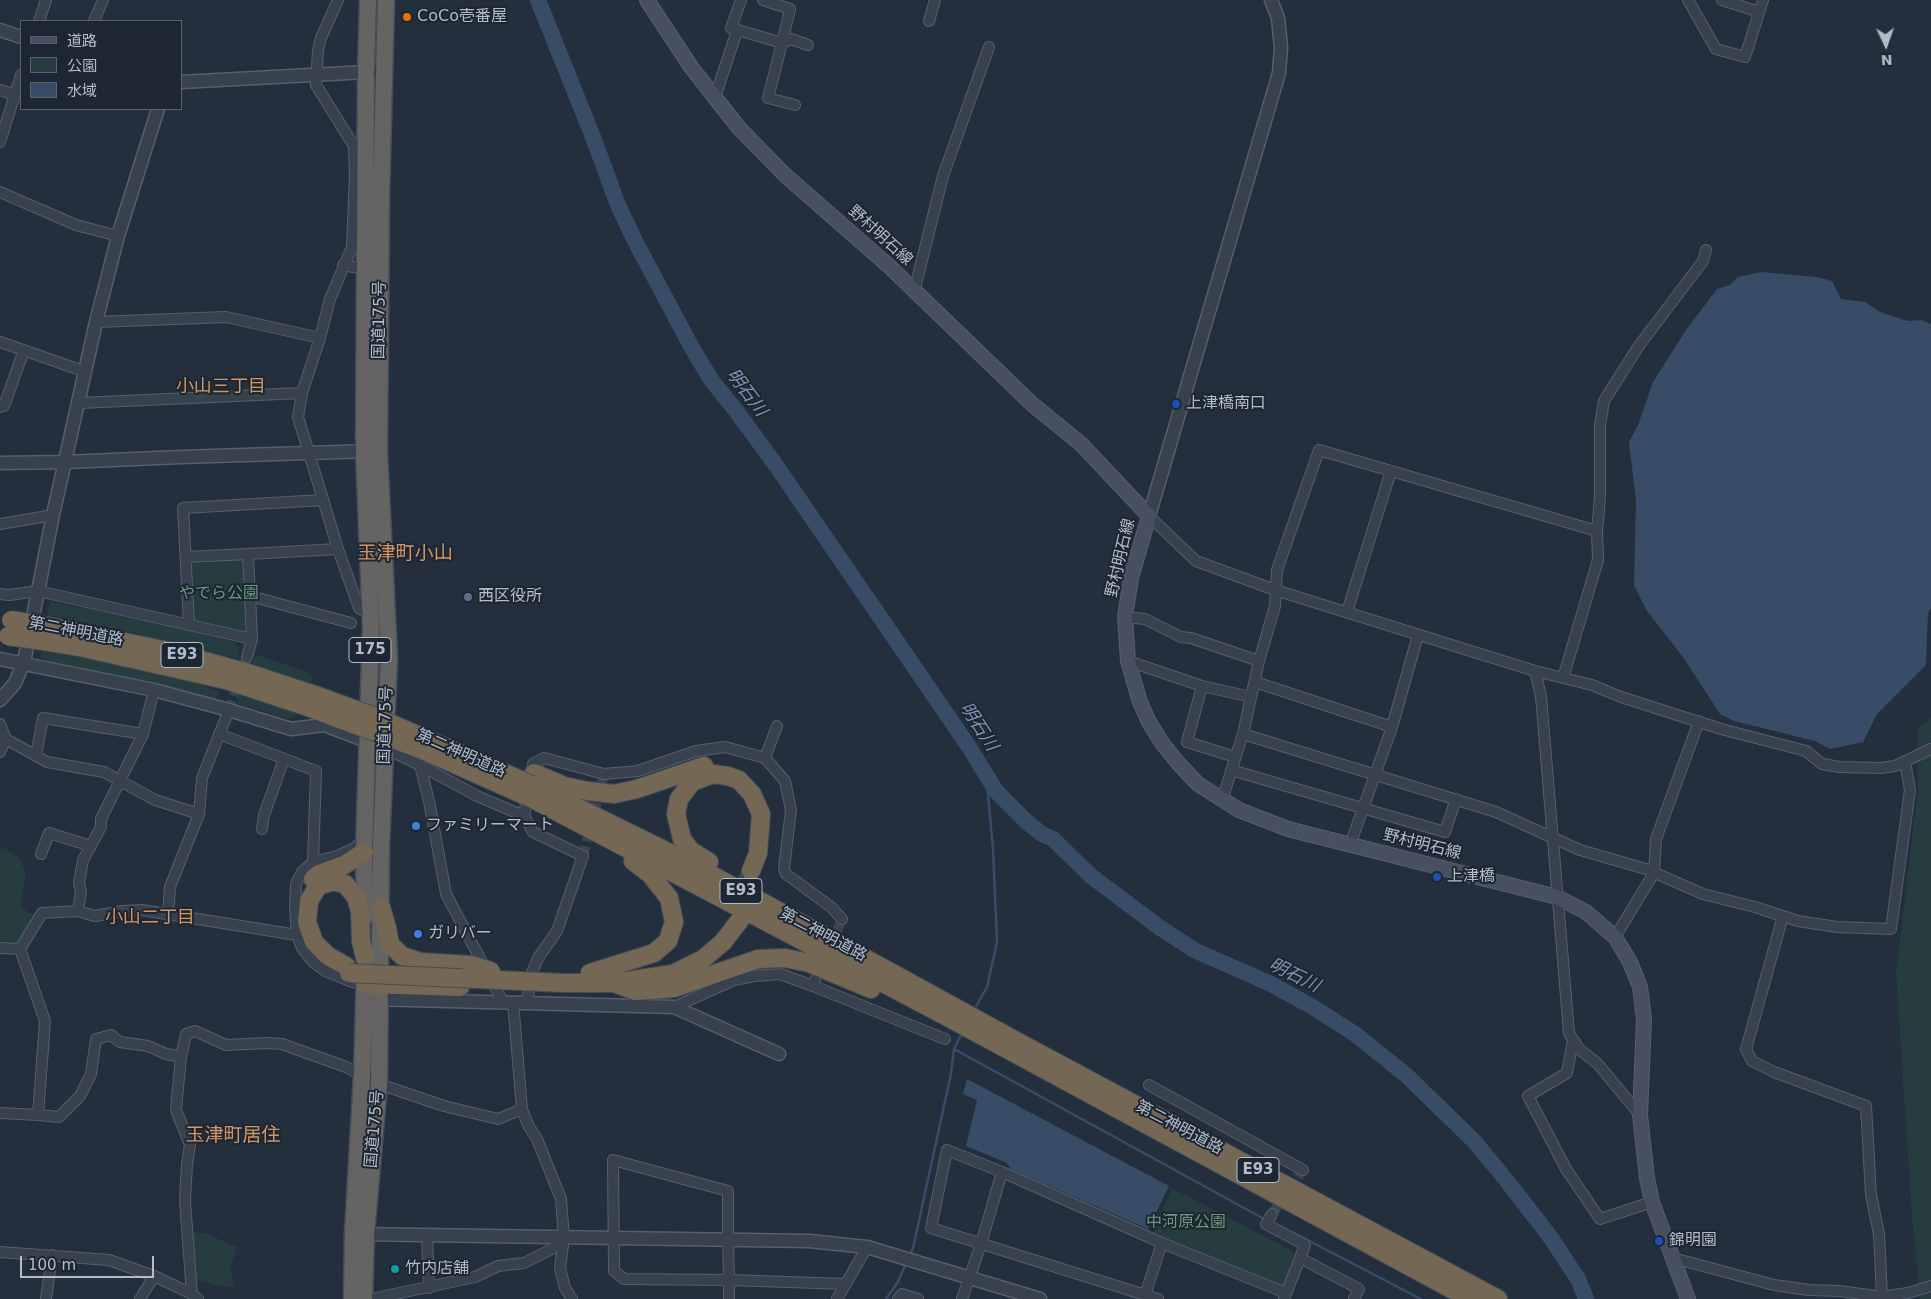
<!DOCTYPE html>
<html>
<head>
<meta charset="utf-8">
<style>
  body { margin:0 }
  #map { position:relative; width:1931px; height:1299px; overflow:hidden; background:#242f3e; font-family:"DejaVu Sans","Noto Sans JP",sans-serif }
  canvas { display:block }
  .legend { position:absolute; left:20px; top:20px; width:162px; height:90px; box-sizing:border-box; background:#1d2633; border:1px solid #59626f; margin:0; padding:6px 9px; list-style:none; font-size:15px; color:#b4bcc9 }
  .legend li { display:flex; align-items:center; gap:10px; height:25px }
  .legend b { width:25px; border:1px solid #59626f }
  .north { position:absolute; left:1861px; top:20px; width:50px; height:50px; -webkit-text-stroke:4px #1d2633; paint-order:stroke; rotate:177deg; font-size:14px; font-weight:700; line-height:20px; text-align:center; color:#b4bcc9 }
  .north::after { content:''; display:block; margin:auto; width:18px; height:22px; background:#b4bcc9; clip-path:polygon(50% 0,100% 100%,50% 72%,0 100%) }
  .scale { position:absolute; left:20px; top:1256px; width:134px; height:22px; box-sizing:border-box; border:2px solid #b4bcc9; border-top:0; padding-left:6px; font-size:15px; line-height:18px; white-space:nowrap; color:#b4bcc9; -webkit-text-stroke:4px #1d2633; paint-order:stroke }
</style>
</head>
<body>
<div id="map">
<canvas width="1931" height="1299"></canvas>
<ul class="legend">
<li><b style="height:6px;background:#465061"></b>道路</li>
<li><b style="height:14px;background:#263c3f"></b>公園</li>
<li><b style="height:14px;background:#394c67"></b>水域</li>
</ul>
<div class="north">N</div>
<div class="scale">100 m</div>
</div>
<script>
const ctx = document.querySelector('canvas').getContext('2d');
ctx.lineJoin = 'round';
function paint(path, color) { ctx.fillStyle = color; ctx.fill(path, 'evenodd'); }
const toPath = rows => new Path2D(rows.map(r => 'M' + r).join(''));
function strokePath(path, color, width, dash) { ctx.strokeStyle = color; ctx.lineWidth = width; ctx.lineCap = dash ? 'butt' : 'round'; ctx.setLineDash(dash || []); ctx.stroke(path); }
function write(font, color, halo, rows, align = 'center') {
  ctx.font = font + ' "DejaVu Sans","Noto Sans JP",sans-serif'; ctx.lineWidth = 4; ctx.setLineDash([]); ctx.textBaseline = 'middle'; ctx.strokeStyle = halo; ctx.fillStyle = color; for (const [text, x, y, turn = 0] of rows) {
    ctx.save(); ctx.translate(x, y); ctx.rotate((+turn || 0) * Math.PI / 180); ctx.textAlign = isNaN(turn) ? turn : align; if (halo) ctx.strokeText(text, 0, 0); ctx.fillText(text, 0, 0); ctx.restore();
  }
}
paint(toPath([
  [240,558,245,562,248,630,245,633,192,622,190,565,196,559],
  [50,601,175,627,234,642,239,647,240,659,134,633,47,615],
  [42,649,95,659,177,678,219,691,217,698,211,700,42,659,41,655],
  [256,655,310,673,313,679,311,684,252,663],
  [238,695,299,711,295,717,288,719,239,704,237,700],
  [1931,718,1931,1299,1920,1299,1912,1216,1896,973,1918,789,1917,731],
  [3,847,19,858,26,872,21,905,28,913,34,914,36,919,20,942,15,945,0,944,0,849],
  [1172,1188,1294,1252,1284,1286,1280,1288,1156,1236,1153,1230],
  [192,1232,207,1234,237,1247,231,1266,234,1287,223,1287,195,1279]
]), '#263c3f');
paint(toPath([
  [1762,272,1817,277,1832,281,1841,299,1865,302,1882,313,1908,321,1922,320,1931,324,1931,608,1928,613,1926,665,1877,714,1863,742,1830,749,1815,741,1734,721,1720,714,1683,657,1647,611,1634,585,1636,501,1629,442,1638,425,1653,382,1686,330,1717,289,1730,285,1738,277],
  [967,1079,1169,1186,1148,1229,1011,1169,1007,1163,966,1146,977,1100,963,1094]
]), '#394c67');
strokePath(toPath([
  [974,1010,987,987,997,942,993,849,986,774],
  [954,1049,1266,1220],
  [1294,1233,1421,1299],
  [910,1255,913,1248,951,1074,954,1049,962,1033],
  [886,1299,898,1282,906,1263]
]), '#394c67', 2.5);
strokePath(toPath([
  [538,0,593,137,618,205,635,241,692,348,712,381,737,412,775,464,902,649,969,747,996,791,1028,823,1042,834,1053,839,1091,876,1159,927,1194,950,1271,984,1311,1006,1355,1034,1406,1075,1474,1141,1507,1181,1551,1238,1578,1279,1586,1299]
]), '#394c67', 16);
strokePath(toPath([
  [229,710,247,657],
  [583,856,604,774],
  [831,945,842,919],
  [1272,1214,1303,1170]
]), '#3a4453', 10, [10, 5]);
strokePath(toPath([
  [730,914,751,871]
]), '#3a4453', 18, [18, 9]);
const minor = toPath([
  [741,0,731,28,782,43,790,9,763,0],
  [1688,0,1716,49,1745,57,1763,0],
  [1722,0,1759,12],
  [39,21,46,0],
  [94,21,103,0],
  [929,21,935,0],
  [0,90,15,95],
  [715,97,737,31],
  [795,105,768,98,782,43,791,39,808,45],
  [0,142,21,75],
  [0,192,76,225,118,236],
  [343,265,365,269],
  [914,292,943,176,989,47],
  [96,322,226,317,320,338],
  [0,342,86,372],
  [79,403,302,393],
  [0,407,4,406,24,350],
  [1149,516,1196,561,1275,590,1535,671,1592,685,1621,697,1721,729,1806,751,1822,764,1840,767,1881,768,1895,766,1931,749],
  [0,524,53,515],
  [338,549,359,608,371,615],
  [186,557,248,554],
  [0,594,9,595,38,591,252,639],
  [250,596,351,623],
  [1347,612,1391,471],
  [1125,617,1145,619,1181,637,1191,638,1259,661],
  [189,625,183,508,323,500],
  [247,657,252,639,248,554,338,549,298,417,302,393,320,338,330,299,352,247,355,176,354,146,316,85,318,50,321,38,338,0],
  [1128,661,1202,686,1251,697],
  [1535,671,1541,696,1569,1033,1579,1049,1598,1064,1640,1115],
  [1563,678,1598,560,1597,531],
  [1255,682,1392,727],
  [1202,686,1187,742,1235,757],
  [0,724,6,739,47,762,104,772,155,800,199,814],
  [777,726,765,758,785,781,791,810,784,868,786,874,831,907,842,919],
  [219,734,316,771,313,862],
  [1243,734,1496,812,1580,850,1646,869,1703,894,1755,907,1798,921,1837,927,1891,929,1910,790,1905,762],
  [385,748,420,765,477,796,524,816,528,792],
  [0,752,6,739],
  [36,755,43,718,143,734],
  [420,765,429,801,446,894,503,1002],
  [1231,770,1445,832,1456,799],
  [530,778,533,764,544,758,604,774,638,771,696,751,725,747,765,758],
  [1222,800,1243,734,1259,661,1275,606,1277,570,1319,450,1597,531,1600,497,1600,425,1604,401,1638,347,1703,261,1706,250],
  [524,816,533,832,583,856,557,931,538,958,531,975,527,1002],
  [262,829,264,815,284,759],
  [365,837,355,848,337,856,313,862,302,872,296,884,295,907,297,935,302,948,313,962,325,971,340,977,352,982,365,984],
  [1350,845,1392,727,1418,635],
  [41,854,49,833,91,846],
  [78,911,81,892,79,883,83,860,101,827,101,819,143,734,154,690],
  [168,915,170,887,199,814,202,778,229,710],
  [1783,916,1746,1049,1752,1061,1774,1072,1866,1106,1871,1195,1879,1234,1882,1297],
  [1615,937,1654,873,1656,839,1699,721],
  [0,948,20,949,45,1021,38,1115,0,1113],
  [20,949,42,913,78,911,95,916,123,911,142,910,297,935],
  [813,986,945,1039],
  [513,1002,522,1109,528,1125,537,1139,561,1199,564,1238,560,1268,565,1288,572,1299],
  [674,1007,734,980,754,976,780,974,813,986,815,980],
  [1573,1040,1567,1073,1528,1096,1566,1169,1600,1219,1652,1202],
  [1149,1085,1303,1170],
  [38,1115,59,1117,80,1096,91,1074,96,1039,111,1035,120,1042,148,1046,166,1054,181,1057],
  [1002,1172,947,1150,931,1228,1158,1299],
  [1272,1214,1266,1224,1305,1245,1284,1299],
  [427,1235,429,1288],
  [1162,1243,1286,1293],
  [0,1252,109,1260,154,1276,192,1294,198,1299],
  [1300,1258,1359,1289,1354,1299],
  [1673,1258,1774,1285,1809,1290,1840,1291,1882,1297,1908,1293,1931,1286],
  [192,1294,185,1201,187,1164,190,1145,176,1110,181,1057,186,1034,195,1031,226,1045,267,1043,282,1044,346,1067,379,1084,444,1106,498,1119,522,1109],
  [46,1299,52,1255],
  [140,1299,154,1276],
  [371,1299,475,1277,498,1266,524,1263,552,1249,564,1238],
  [729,1299,729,1280,728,1240,728,1191,613,1160,614,1271,624,1279,729,1280,846,1284],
  [837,1299,867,1247],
  [898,1299,902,1294,918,1299],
  [962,1299,981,1244,1002,1172,1162,1243,1145,1295]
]);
const tertiary = toPath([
  [0,30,21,37],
  [181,82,385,71],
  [0,463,66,462,181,457,371,451],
  [1149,516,1279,73,1281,48,1278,18,1271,0],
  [0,659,154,690,229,710,291,729,324,725,385,748],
  [0,700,15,683,24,662,53,515,96,322,118,236,158,109],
  [372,999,674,1007,779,1054],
  [358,1234,809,1241,867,1247,1040,1299]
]);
const secondary = toPath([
  [647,0,691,67,739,128,785,175,890,267,1032,404,1081,444,1149,516,1131,578,1125,617,1128,661,1140,702,1149,722,1162,743,1179,764,1198,784,1239,810,1288,829,1557,897,1586,912,1615,937,1630,962,1640,987,1644,1019,1640,1115,1647,1178,1652,1202,1688,1299]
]);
const trunk = toPath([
  [365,917,364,852,371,628,364,451,366,72,368,0],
  [352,1299,353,1234,362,1075,365,972],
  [364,1299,366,1234,379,1084,381,847,389,658,379,452,381,198,386,0]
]);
const motorway = toPath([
  [47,626,168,651,248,673,315,695],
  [44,641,80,647,226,680,308,707],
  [534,773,564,786,588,791,614,794,637,789,704,766],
  [532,785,678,857,786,915,1018,1042,1498,1299],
  [531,798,940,1013,1470,1299],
  [709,862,690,850,682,839,676,814,679,799,692,782,713,774,728,776,739,780,752,794,761,814,758,853,751,871],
  [313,879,319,874,344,865,364,852],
  [381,907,387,928,390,944,402,956,421,962,471,965],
  [346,966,328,956,314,942,307,922,309,901,318,886,334,881,345,884,356,897,360,911,361,941,365,958],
  [590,973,654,953,668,941,674,922,669,898,650,874,633,861],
  [563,983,614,983,673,974,703,959,723,942,740,920],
  [614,983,636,991,674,988,758,959,785,958,809,963,871,989],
  [365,984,460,987]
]);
strokePath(minor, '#565f6c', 12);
strokePath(tertiary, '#565f6c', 15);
strokePath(secondary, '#565f6c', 16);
strokePath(trunk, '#434c59', 19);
strokePath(motorway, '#434c59', 20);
strokePath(minor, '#38414e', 10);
strokePath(tertiary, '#38414e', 12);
strokePath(secondary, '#465061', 14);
strokePath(trunk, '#656462', 16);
strokePath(motorway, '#746855', 18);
const motorwayBridge = toPath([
  [11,620,47,626],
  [8,636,44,641],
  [315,695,378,718,532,785],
  [308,707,423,750,531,798],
  [471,965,491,971],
  [349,973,563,983]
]);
strokePath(motorwayBridge, '#434c59', 20, []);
strokePath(motorwayBridge, '#746855', 18);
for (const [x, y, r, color] of [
  [407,17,5,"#e8710a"],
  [1176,404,5,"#1a4fb4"],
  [468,597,5,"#5c6f8a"],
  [416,826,5,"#3f7fe0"],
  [1437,877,5,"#1a4fb4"],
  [418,934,5,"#3f7fe0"],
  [1659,1241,5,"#1a4fb4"],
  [395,1269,5,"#0f9aa8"]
]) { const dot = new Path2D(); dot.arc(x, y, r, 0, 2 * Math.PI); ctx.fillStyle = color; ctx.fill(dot); strokePath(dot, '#1d2633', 2); }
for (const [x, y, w] of [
  [370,650,42],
  [182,655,42],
  [741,891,42],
  [1258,1170,42]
]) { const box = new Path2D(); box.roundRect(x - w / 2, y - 12.5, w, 25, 4); ctx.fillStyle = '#1d2633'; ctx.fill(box); strokePath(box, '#b4bcc9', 1); }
write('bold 15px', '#b4bcc9', null, [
  ["175",370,650],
  ["E93",182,655],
  ["E93",741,891],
  ["E93",1258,1170]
]);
write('16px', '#b4bcc9', '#1d2633', [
  ["CoCo壱番屋",417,17],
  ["上津橋南口",1186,404],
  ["西区役所",478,597],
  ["ファミリーマート",426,826],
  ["上津橋",1447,877],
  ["ガリバー",428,934],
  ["錦明園",1669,1241],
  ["竹内店舗",405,1269]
], 'left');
write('16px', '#b4bcc9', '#1d2633', [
  ["野村明石線",880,236,42],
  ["国道175号",380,320,-89],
  ["野村明石線",1121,558,-77],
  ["第二神明道路",76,632,11],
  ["国道175号",386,725,-88],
  ["第二神明道路",461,754,24],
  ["野村明石線",1422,845,14],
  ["第二神明道路",823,935,28],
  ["第二神明道路",1179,1128,28],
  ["国道175号",375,1129,-85]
]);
write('16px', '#6b9a76', '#1d2633', [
  ["やでら公園",219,594],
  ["中河原公園",1186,1223]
]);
write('18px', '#d59563', '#1d2633', [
  ["小山三丁目",221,387],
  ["小山二丁目",150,918]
]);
write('italic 18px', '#7c92b1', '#1d2633', [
  ["明石川",746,393,53],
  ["明石川",978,727,57],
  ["明石川",1294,976,26]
]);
write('19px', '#d59563', '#1d2633', [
  ["玉津町小山",405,554],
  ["玉津町居住",233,1136]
]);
</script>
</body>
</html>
